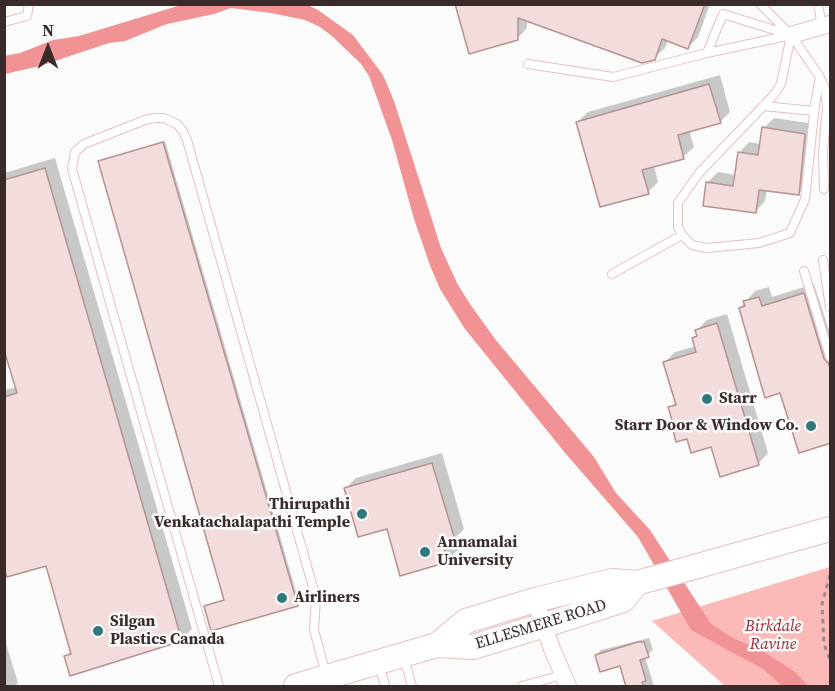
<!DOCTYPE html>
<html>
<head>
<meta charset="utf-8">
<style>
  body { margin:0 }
  #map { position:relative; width:835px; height:691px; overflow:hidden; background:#fbfbfb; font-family:"Source Serif 4",serif }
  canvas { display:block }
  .frame { position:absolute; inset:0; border:6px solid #3a2b2b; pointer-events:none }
  .north { position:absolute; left:18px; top:18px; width:60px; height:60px; -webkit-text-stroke:4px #fbfbfb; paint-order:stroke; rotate:0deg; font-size:16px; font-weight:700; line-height:24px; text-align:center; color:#3a2b2b }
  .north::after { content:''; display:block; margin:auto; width:21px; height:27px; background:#3a2b2b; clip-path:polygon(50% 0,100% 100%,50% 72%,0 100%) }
</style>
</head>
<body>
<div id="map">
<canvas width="835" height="691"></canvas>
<div class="frame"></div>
<div class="north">N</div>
</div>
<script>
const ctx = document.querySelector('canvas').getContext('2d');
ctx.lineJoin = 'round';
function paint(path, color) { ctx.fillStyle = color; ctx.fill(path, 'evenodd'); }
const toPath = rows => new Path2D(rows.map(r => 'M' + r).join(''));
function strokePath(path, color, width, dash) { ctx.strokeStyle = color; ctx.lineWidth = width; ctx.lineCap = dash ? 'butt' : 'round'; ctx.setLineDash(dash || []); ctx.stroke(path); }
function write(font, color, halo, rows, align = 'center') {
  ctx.font = font + ' "Source Serif 4",serif'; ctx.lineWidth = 5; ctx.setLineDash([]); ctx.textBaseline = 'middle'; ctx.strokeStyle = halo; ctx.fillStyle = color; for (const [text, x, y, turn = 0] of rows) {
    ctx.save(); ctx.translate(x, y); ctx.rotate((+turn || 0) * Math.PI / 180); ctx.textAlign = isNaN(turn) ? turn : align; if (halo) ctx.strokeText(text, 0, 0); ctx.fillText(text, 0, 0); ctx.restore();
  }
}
paint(toPath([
  [830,567,830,686,725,686,652,621]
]), '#fbbab8');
paint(toPath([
  [181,5,308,5,318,10,353,35,383,75,394,101,441,248,458,285,470,304,495,339,594,457,616,493,650,530,711,624,733,638,763,651,795,672,808,686,782,686,763,669,691,630,638,537,566,454,465,329,440,289,431,268,414,219,392,140,369,76,361,64,333,37,320,27,305,20,271,13,231,8,214,14,167,24,125,41,109,43,40,66,5,74,4,56,20,53,53,40,79,36]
]), '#f19394');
paint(toPath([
  [457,4,710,4,698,37,688,47,668,40,665,48,654,58,527,20,527,28,517,39],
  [720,75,730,112,720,122,689,130,694,147,683,157,654,166,658,182,648,192,577,122,588,112],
  [774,118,815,124,809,183,798,194,767,189,765,201,755,212,707,183,718,172,736,175,739,153,749,142,761,144,764,128],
  [165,141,299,602,297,605,206,606,226,599,100,162],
  [55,158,192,629,181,639,66,656,72,650,47,564,4,563,4,390,17,387,4,345,4,173],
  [814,284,830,334,830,442,781,391,740,308,755,291,769,287,772,297],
  [727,314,768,453,758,464,688,437,677,429,670,408,677,401,665,362,675,352,696,346,694,338,698,334,697,330,707,320],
  [442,453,464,529,454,539,458,550,447,560,345,489,356,478],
  [4,637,18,683,15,686,4,686],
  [649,638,653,650,645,657,654,686,628,686,621,664,596,655,601,650]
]), '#0003');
const building = toPath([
  [455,4,705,4,688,49,662,39,655,60,642,63,518,18,518,40,469,54,455,4],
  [709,84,721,123,678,135,684,159,642,170,649,194,600,207,576,122,709,84],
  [762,127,805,134,799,195,759,190,756,213,703,206,706,182,733,186,738,152,758,155,762,127],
  [163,142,298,606,211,631,204,606,224,600,98,161,163,142],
  [45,168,182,641,70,676,64,656,71,654,46,566,7,577,4,569,4,397,17,393,4,350,4,180,45,168],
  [804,293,824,359,828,363,831,370,831,443,799,453,780,393,765,398,739,308,745,306,743,301,759,297,762,306,804,293],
  [717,323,759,465,720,477,711,447,691,453,687,439,676,442,673,430,675,430,668,407,676,405,663,362,696,352,692,338,697,336,695,330,717,323],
  [432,463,455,540,443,544,448,562,400,576,387,529,358,537,344,488,432,463],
  [638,642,644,642,649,657,640,660,646,681,642,682,644,687,626,687,620,666,600,672,595,655,638,642]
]);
paint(building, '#f2dddc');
strokePath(building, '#b69291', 1.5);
const service = toPath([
  [760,4,791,35,820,77,815,104,805,199,790,233,759,243,707,248,692,245,682,235,678,227,678,203,699,173,773,96,781,84,791,35],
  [818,4,822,27],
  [723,14,791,35,707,53,723,14],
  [4,22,27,16,29,4],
  [528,64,613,77,707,53],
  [820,78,825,88,827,107,823,152,824,189],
  [763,106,814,111],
  [823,260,830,307],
  [804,271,830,357],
  [612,274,682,235],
  [404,658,412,686],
  [379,664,385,686],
  [219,686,72,169,75,152,84,144,145,120,155,118,164,118,177,124,183,131,187,140,316,598,314,630,326,674],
  [522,686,562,675]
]);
const minor = toPath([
  [791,35,830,24],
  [535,600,552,649,568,686]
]);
const secondary = toPath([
  [437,645,466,621,535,600,612,581,637,583,830,529],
  [296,686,437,645,473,647,567,618,623,600,637,583]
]);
strokePath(service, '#e6c0bf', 10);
strokePath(minor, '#e6c0bf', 18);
strokePath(secondary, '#e6c0bf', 26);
strokePath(toPath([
  [830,575,822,604,824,644,830,660]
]), '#968e8e', 3, [4.5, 4.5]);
strokePath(service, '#fff', 8);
strokePath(minor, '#fff', 16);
strokePath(secondary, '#fff', 24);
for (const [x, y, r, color] of [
  [707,399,6,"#2f787c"],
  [811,426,6,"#2f787c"],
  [362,514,6,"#2f787c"],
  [425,552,6,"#2f787c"],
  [282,598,6,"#2f787c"],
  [98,631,6,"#2f787c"]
]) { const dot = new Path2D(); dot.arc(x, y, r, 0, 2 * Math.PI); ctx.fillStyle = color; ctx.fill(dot); strokePath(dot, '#fbfbfb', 2); }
write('bold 16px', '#3a2b2b', '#fbfbfb', [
  ["Starr",719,399],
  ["Starr Door & Window Co.",799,426,"right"],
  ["Thirupathi",350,505,"right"],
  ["Venkatachalapathi Temple",350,523,"right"],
  ["Annamalai",437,543],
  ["University",437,561],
  ["Airliners",294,598],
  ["Silgan",110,622],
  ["Plastics Canada",110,640]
], 'left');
write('16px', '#3a2b2b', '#fbfbfb', [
  ["ELLESMERE ROAD",541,625,-17]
]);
write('italic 16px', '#962933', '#fbfbfb', [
  ["Birkdale",773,627],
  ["Ravine",773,645]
]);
</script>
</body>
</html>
